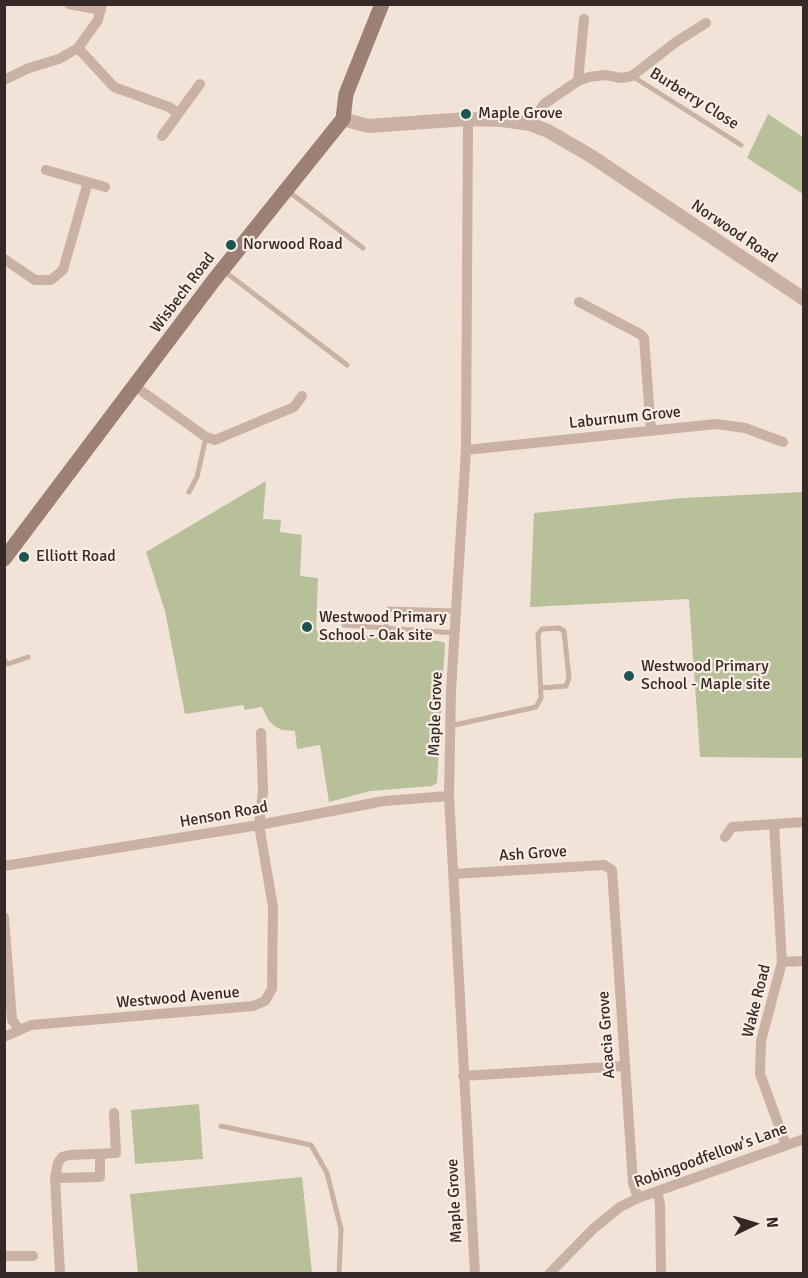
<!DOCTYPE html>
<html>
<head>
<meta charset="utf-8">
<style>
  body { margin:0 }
  #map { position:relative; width:808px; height:1278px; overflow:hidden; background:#f1e3d8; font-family:Signika,sans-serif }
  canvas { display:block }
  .frame { position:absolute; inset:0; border:6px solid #342926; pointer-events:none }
  .north { position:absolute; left:724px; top:1194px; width:60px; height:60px; -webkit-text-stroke:4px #f9ede4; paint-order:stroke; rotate:85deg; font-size:16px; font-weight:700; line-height:24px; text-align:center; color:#342926 }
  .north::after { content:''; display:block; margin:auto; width:21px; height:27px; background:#342926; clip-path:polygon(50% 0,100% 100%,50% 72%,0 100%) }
</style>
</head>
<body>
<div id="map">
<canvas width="808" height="1278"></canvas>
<div class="frame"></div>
<div class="north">N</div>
</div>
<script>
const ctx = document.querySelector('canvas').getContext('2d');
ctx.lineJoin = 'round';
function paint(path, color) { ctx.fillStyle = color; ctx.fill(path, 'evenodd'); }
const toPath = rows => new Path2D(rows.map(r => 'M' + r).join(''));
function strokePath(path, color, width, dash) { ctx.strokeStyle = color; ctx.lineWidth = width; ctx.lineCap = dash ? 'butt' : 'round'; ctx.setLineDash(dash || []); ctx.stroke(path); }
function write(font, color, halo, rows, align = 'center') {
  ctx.font = font + ' Signika,sans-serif'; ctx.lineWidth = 4.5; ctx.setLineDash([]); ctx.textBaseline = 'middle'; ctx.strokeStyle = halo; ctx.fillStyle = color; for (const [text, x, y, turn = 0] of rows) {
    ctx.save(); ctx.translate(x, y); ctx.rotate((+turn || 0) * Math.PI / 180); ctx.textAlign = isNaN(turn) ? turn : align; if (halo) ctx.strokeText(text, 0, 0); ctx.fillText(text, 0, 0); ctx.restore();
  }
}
paint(toPath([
  [768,114,803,137,803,194,747,158],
  [266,481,263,519,281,520,280,532,302,535,300,576,318,578,316,630,341,634,439,641,445,643,437,783,432,786,370,791,329,802,320,745,297,749,295,731,282,730,276,727,269,721,262,707,245,710,243,705,185,714,165,611,146,552],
  [803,492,803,758,700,757,689,599,530,607,534,513,683,498],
  [199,1104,203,1159,135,1164,131,1110],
  [302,1177,312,1273,138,1273,130,1194]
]), '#b7c098');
strokePath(toPath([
  [632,76,741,145],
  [288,191,363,248],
  [224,271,347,365],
  [189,492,197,477,206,437],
  [344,625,455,633],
  [386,627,388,609,456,611],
  [4,660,8,664,28,657],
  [450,726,536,707,541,698,538,634,542,629,559,628,564,631,569,678,566,686,541,688],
  [221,1126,311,1145,327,1173,341,1229,339,1274]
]), '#c9b1a4', 5);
strokePath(toPath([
  [69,4,101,10],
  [78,48,114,87,169,107,178,113],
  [4,80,29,68,59,59,78,48,98,20,102,4],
  [578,81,589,77,605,75,621,78,632,76,676,42,706,23],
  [468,119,466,450,451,690,449,796,475,1274],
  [530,124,544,104,578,81,584,19],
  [162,136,200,84],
  [46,170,105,187],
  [4,259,35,280,51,280,63,270,88,182],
  [579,302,640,334,644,338,651,431],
  [136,387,206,437,215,440,294,407,302,396],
  [466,450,716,424,745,428,783,442],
  [774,824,782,962,761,1041,760,1074,786,1145],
  [725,837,732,827,804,822],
  [4,866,259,825,384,801,449,796],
  [453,874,604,865,612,870,633,1183,638,1198],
  [4,917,12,1020,19,1029],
  [782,962,804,961],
  [4,1037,31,1025,253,1006,265,1001,272,989,273,907,259,825,263,792,261,733],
  [463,1076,624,1066],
  [55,1178,100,1177,100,1154],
  [657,1191,660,1204,661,1274],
  [4,1256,33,1256],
  [60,1274,55,1178,58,1163,62,1157,69,1155,116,1153,114,1113],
  [549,1274,593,1229,620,1207,638,1198,804,1139]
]), '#c9b1a4', 10);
strokePath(toPath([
  [343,119,368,126,468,119,502,120,530,124,548,131,591,156,804,299]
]), '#c9b1a4', 14);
strokePath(toPath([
  [4,559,214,280,343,119,346,94,382,4]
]), '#9c8076', 15);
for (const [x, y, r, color] of [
  [466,114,6,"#1b5653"],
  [231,245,6,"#1b5653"],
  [24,557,6,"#1b5653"],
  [307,627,6,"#1b5653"],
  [629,676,6,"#1b5653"]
]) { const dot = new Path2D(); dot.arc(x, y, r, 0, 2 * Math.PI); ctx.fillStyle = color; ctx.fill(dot); strokePath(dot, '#f9ede4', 2); }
write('16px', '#342926', '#f9ede4', [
  ["Burberry Close",694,99,32],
  ["Norwood Road",734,232,34],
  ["Wisbech Road",183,293,-53],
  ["Laburnum Grove",625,418,-6],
  ["Maple Grove",436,714,-88],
  ["Henson Road",224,815,-10],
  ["Ash Grove",533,854,-4],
  ["Westwood Avenue",178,998,-5],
  ["Wake Road",757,1001,-76],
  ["Acacia Grove",607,1035,-94],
  ["Robingoodfellow's Lane",711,1156,-20],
  ["Maple Grove",455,1201,-93]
]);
write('16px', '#342926', '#f9ede4', [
  ["Maple Grove",478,114],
  ["Norwood Road",243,245],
  ["Elliott Road",36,557],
  ["Westwood Primary",319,618],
  ["School - Oak site",319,636],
  ["Westwood Primary",641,667],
  ["School - Maple site",641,685]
], 'left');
</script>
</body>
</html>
